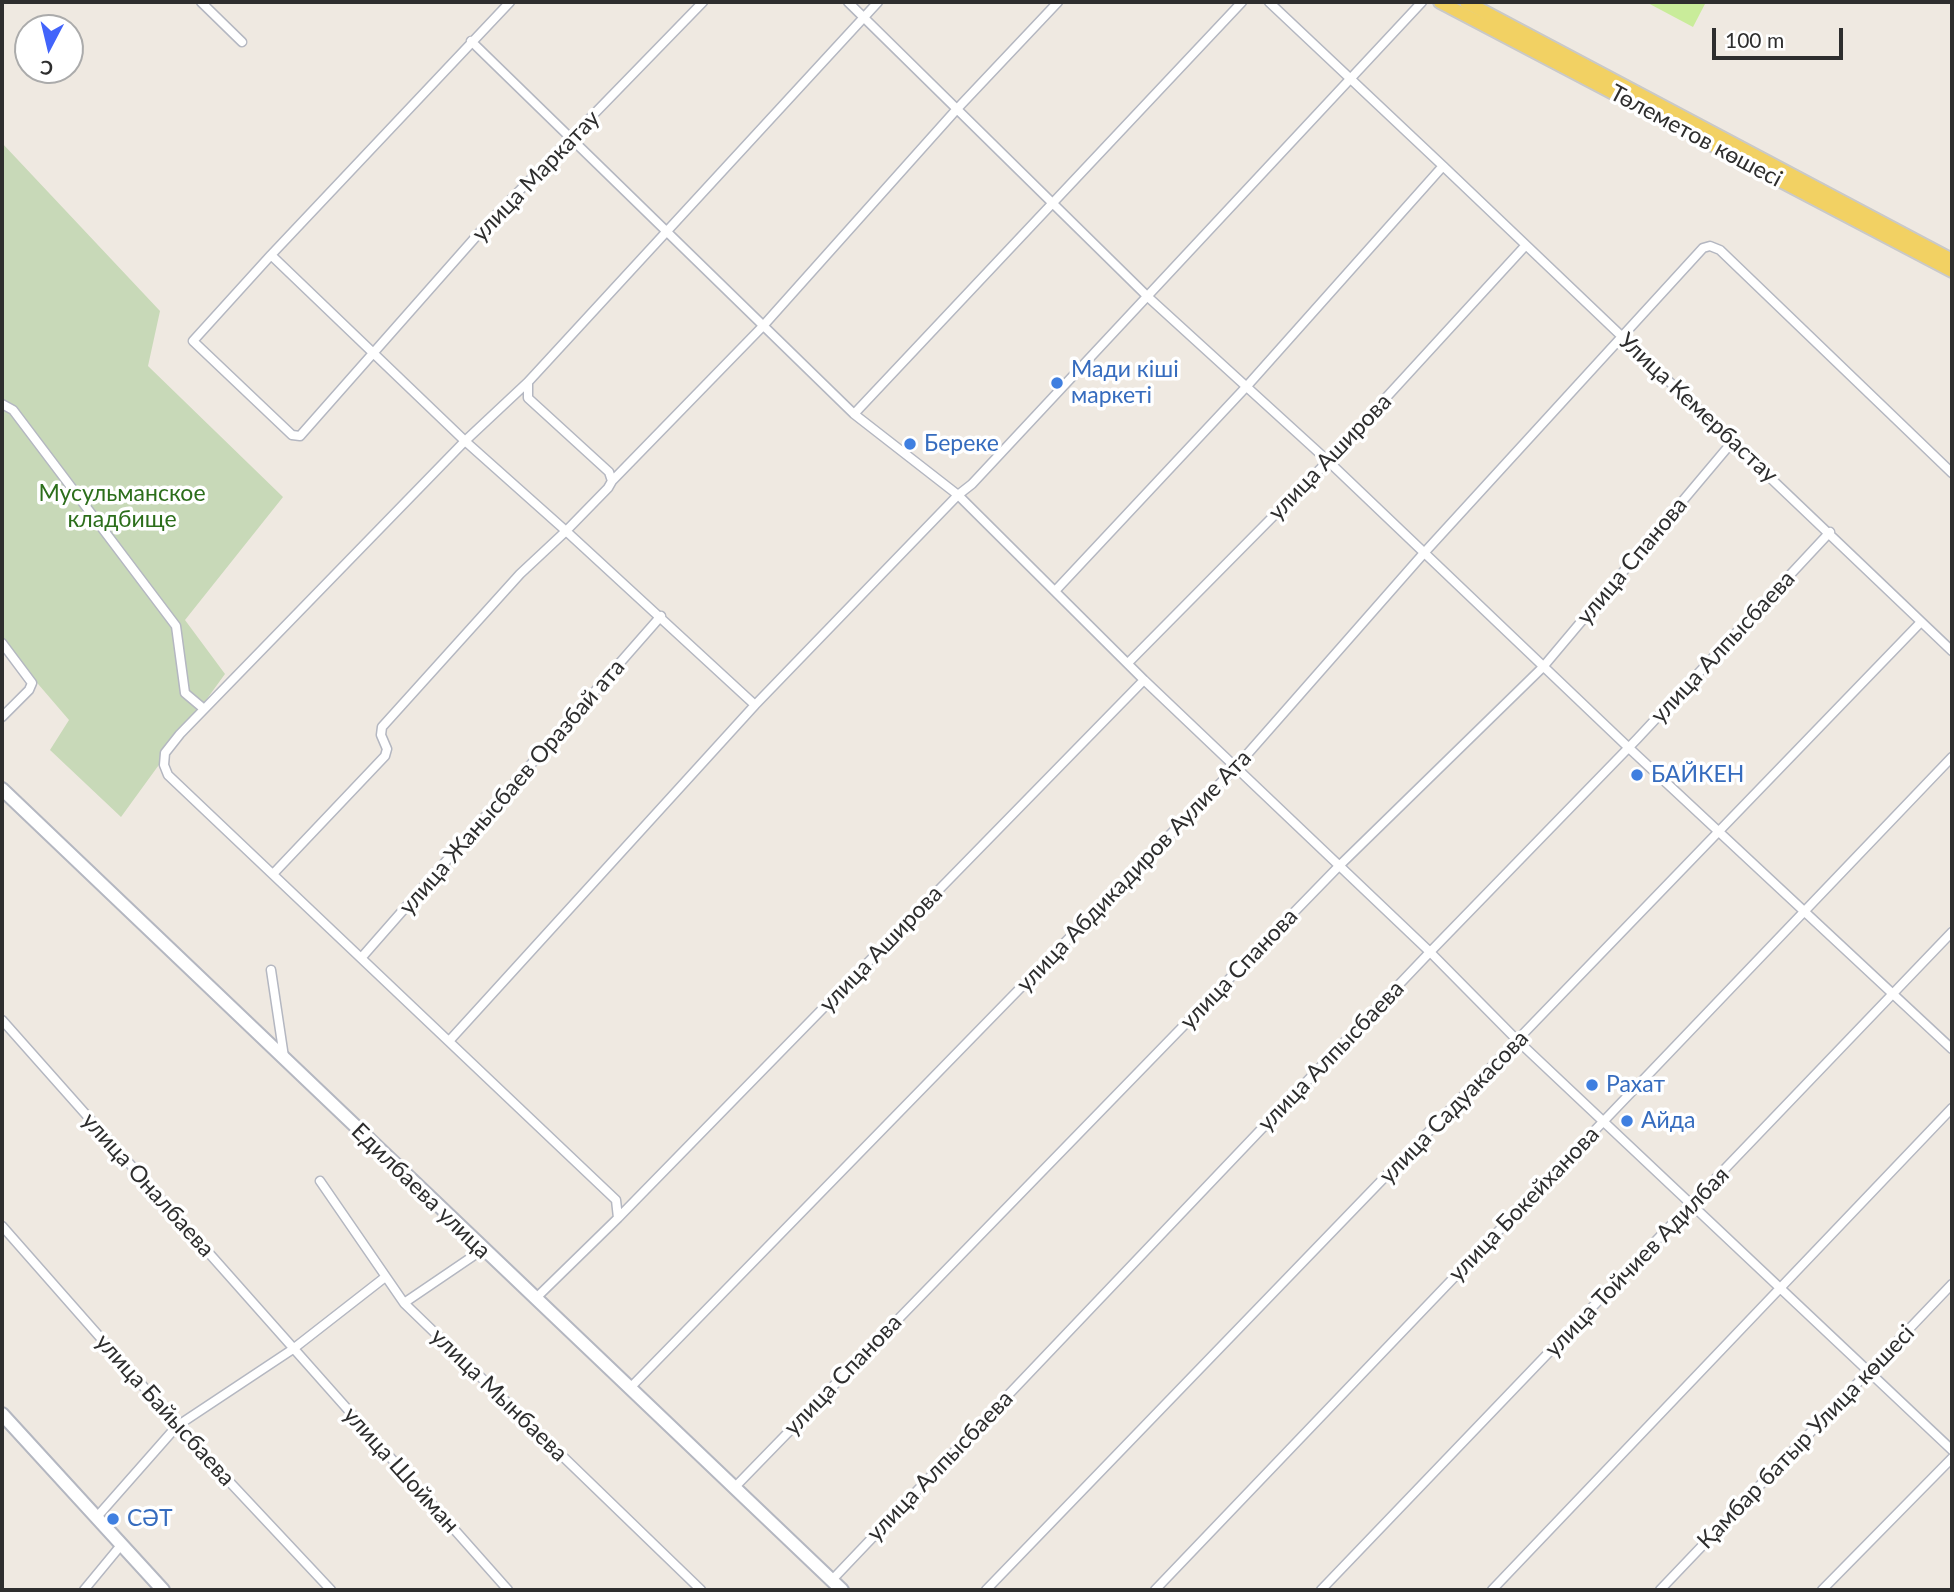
<!DOCTYPE html>
<html>
<head>
<meta charset="utf-8">
<style>
  body { margin:0 }
  #map { position:relative; width:1954px; height:1592px; overflow:hidden; background:#efe9e1; font-family:Lato,sans-serif }
  canvas { display:block }
  .frame { position:absolute; inset:0; border:4px solid #2e2e2e; pointer-events:none }
  .north { position:absolute; left:14px; top:14px; width:70px; height:70px; box-sizing:border-box; background:#fff; border:2px solid #ababab; border-radius:50%; rotate:187deg; font-size:19px; font-weight:700; line-height:28px; text-align:center; color:#2e2e2e }
  .north::after { content:''; display:block; margin:auto; width:24px; height:32px; background:#4264fb; clip-path:polygon(50% 0,100% 100%,50% 72%,0 100%) }
  .scale { position:absolute; left:1712px; top:28px; width:131px; height:32px; box-sizing:border-box; border:4px solid #2e2e2e; border-top:0; padding-left:9px; font-size:21px; line-height:24px; white-space:nowrap; color:#2e2e2e; -webkit-text-stroke:5px #fff; paint-order:stroke }
</style>
</head>
<body>
<div id="map">
<canvas width="1954" height="1592"></canvas>
<div class="frame"></div>
<div class="north">С</div>
<div class="scale">100 m</div>
</div>
<script>
const ctx = document.querySelector('canvas').getContext('2d');
ctx.lineJoin = 'round';
function paint(path, color) { ctx.fillStyle = color; ctx.fill(path, 'evenodd'); }
const toPath = rows => new Path2D(rows.map(r => 'M' + r).join(''));
function strokePath(path, color, width, dash) { ctx.strokeStyle = color; ctx.lineWidth = width; ctx.lineCap = dash ? 'butt' : 'round'; ctx.setLineDash(dash || []); ctx.stroke(path); }
function write(font, color, halo, rows, align = 'center') {
  ctx.font = font + ' Lato,sans-serif'; ctx.lineWidth = 7; ctx.setLineDash([]); ctx.textBaseline = 'middle'; ctx.strokeStyle = halo; ctx.fillStyle = color; for (const [text, x, y, turn = 0] of rows) {
    ctx.save(); ctx.translate(x, y); ctx.rotate((+turn || 0) * Math.PI / 180); ctx.textAlign = isNaN(turn) ? turn : align; if (halo) ctx.strokeText(text, 0, 0); ctx.fillText(text, 0, 0); ctx.restore();
  }
}
paint(toPath([
  [2,143,160,311,148,366,283,497,185,620,225,674,121,817,50,750,69,720,2,642]
]), '#c8d9b8');
paint(toPath([
  [1646,2,1706,2,1693,27]
]), '#c9ec9a');
const street = toPath([
  [201,2,242,42],
  [510,2,271,255,465,441,528,382],
  [848,2,1148,297,1328,461,1629,748,1952,1049],
  [471,41,854,414,958,495,972,484,1422,2],
  [1443,166,1952,651],
  [271,255,193,341,292,435,300,436,488,223,703,2],
  [2,404,13,410,176,626,185,693,204,709],
  [854,414,1242,2],
  [612,481,763,326,956,110,1058,2],
  [1056,590,1247,386,1443,166,1269,2],
  [2,643,32,683,29,690,2,717],
  [1128,663,1328,461,1526,245],
  [273,874,385,756,387,749,381,735,382,727,520,574,566,531,755,705],
  [362,957,661,616],
  [271,970,284,1057],
  [2,1020,508,1590],
  [450,1040,755,705,958,495,1144,680,1430,952,1518,1041,1952,1450],
  [320,1181,404,1303,701,1590],
  [618,1218,1144,680],
  [2,1226,194,1444,331,1590],
  [535,1299,618,1218,616,1200,168,775,164,765,165,753,180,734,465,441,566,531,608,488,612,481,609,472,528,398,528,382,878,2],
  [404,1303,482,1250],
  [629,1389,1236,767,1424,553,1703,248,1710,246,1720,250,1952,473],
  [734,1488,1339,866,1543,667,1733,441],
  [96,1518,177,1426,293,1349,384,1278],
  [832,1580,1430,952,1637,739,1830,532],
  [84,1590,122,1544],
  [986,1590,1921,622],
  [1155,1590,1952,757],
  [1321,1590,1952,932],
  [1492,1590,1952,1108],
  [1660,1590,1952,1284],
  [1822,1590,1952,1458]
]);
const secondary = toPath([
  [2,789,842,1590],
  [2,1414,163,1590]
]);
const primary = toPath([
  [1440,2,1952,271],
  [1466,2,1952,260]
]);
strokePath(street, '#b4b7c1', 11);
strokePath(secondary, '#b4b7c1', 16);
strokePath(primary, '#c9c9c9', 16);
strokePath(street, '#fff', 8);
strokePath(secondary, '#fff', 12);
strokePath(primary, '#f2d163', 12);
for (const [x, y, r, color] of [
  [1057,383,7,"#3f7fe0"],
  [910,444,7,"#3f7fe0"],
  [1637,775,7,"#3f7fe0"],
  [1592,1085,7,"#3f7fe0"],
  [1627,1121,7,"#3f7fe0"],
  [113,1519,7,"#3f7fe0"]
]) { const dot = new Path2D(); dot.arc(x, y, r, 0, 2 * Math.PI); ctx.fillStyle = color; ctx.fill(dot); strokePath(dot, '#fff', 2.5); }
write('23px', '#2e2e2e', '#fff', [
  ["Төлеметов көшесі",1696,136,28],
  ["улица Маркатау",536,176,-46],
  ["Улица Кемербастау",1698,408,43],
  ["улица Аширова",1330,457,-46],
  ["улица Спанова",1632,561,-50],
  ["улица Алпысбаева",1723,647,-47],
  ["улица Жанысбаев Оразбай ата",512,787,-49],
  ["улица Абдикадиров Аулие Ата",1134,871,-46],
  ["улица Аширова",881,949,-46],
  ["улица Спанова",1239,969,-46],
  ["улица Алпысбаева",1331,1056,-46],
  ["улица Садуакасова",1454,1107,-46],
  ["улица Оналбаева",148,1185,48],
  ["Едилбаева улица",421,1191,44],
  ["улица Бокейханова",1524,1204,-46],
  ["улица Тойчиев Адилбая",1637,1262,-46],
  ["улица Спанова",843,1375,-46],
  ["улица Мынбаева",499,1395,44],
  ["улица Байысбаева",165,1410,48],
  ["Қамбар батыр Улица көшесі",1806,1437,-46],
  ["улица Алпысбаева",940,1466,-46],
  ["улица Шойман",401,1470,48]
]);
write('23px', '#366cbe', '#fff', [
  ["Мади кіші",1071,370],
  ["маркеті",1071,396],
  ["Береке",924,444],
  ["БАЙКЕН",1651,775],
  ["Рахат",1606,1085],
  ["Айда",1641,1121],
  ["СƏТ",127,1519]
], 'left');
write('23px', '#2c6e1b', '#fff', [
  ["Мусульманское",122,494],
  ["кладбище",122,520]
]);
</script>
</body>
</html>
